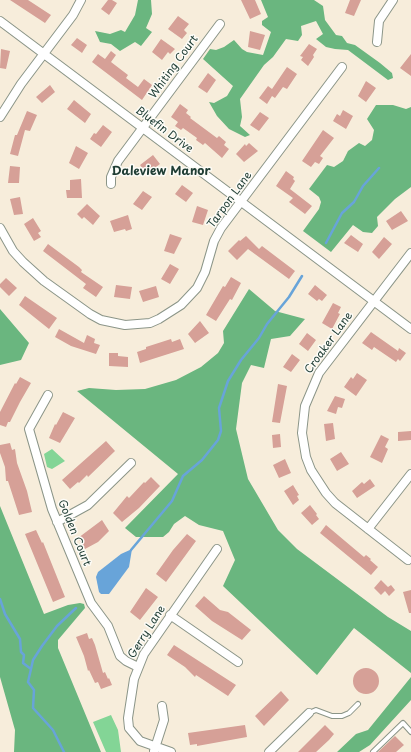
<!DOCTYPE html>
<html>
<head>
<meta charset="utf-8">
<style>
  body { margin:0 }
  canvas { display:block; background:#f7eddb }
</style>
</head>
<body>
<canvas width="411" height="752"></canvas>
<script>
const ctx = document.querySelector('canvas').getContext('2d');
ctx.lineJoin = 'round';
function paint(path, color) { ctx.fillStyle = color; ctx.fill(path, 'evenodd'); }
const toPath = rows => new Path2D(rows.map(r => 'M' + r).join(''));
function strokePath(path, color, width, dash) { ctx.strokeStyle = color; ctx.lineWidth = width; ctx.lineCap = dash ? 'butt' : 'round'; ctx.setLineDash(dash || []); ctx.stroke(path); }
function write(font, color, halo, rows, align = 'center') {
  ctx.font = font + ' "Playpen Sans",sans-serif'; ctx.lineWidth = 3; ctx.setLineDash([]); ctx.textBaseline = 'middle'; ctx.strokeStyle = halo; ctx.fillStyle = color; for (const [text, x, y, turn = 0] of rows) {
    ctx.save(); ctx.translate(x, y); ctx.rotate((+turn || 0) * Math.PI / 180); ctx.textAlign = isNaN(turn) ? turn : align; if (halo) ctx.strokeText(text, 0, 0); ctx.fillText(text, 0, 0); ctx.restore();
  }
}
paint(toPath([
  [52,449,65,461,52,469,47,467,44,454],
  [111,715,118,730,121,752,106,752,93,722]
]), '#83d596');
paint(toPath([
  [138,0,151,0,152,14,146,28,152,32,141,46,135,42,120,51,111,44,100,42,95,31,110,34,121,30,125,32,135,15],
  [261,0,314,0,323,6,325,20,336,35,342,36,347,43,355,45,380,63,392,73,393,78,388,80,348,50,335,49,326,47,316,39,323,34,316,21,301,26,302,35,298,41,286,39,273,57,264,65,240,99,242,117,240,126,250,135,245,137,229,129,217,116,209,102,214,103,227,96,233,86,203,59,210,49,216,50,224,47,234,40,242,49,247,52,263,55,271,32,262,25,262,21,268,17],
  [376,105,393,105,406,109,411,107,411,187,395,199,377,217,378,226,372,233,363,232,353,225,331,252,303,231,319,209,321,202,319,197,309,189,327,165,334,167,343,161,348,151,359,143,365,146,372,140,374,130,367,119],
  [249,289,275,311,305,319,290,336,271,339,264,368,251,365,242,383,236,429,248,479,278,530,297,549,388,617,411,631,411,673,354,628,317,675,223,586,235,560,223,531,199,525,185,516,174,524,169,532,163,537,136,537,125,528,178,474,77,391,89,388,116,390,145,389,176,380,201,367,218,353,224,343,223,331],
  [0,309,29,343,21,360,0,365],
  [0,506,44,614,68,605,80,603,84,604,85,608,58,640,58,648,101,752,14,752,15,730,0,677],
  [411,677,411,700,370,745,359,752,337,752,356,734,368,730]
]), '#6ab67f');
paint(toPath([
  [132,549,129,567,109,594,101,594,99,592,96,577,98,572,121,554]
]), '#68a4d9');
strokePath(toPath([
  [326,243,342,213,354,202,363,186,379,168],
  [131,550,172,501,183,476,202,460,218,440,221,431,219,408,228,381,241,360,259,338,267,324,289,297,302,276],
  [0,599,5,614,20,639,21,652,24,655,23,663,31,669,28,682,34,690,33,708,53,730,64,752],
  [31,669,33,660,42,646,57,626,76,608]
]), '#68a4d9', 2.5);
paint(toPath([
  [10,0,28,0,51,15,45,23],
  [108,0,112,0,117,3,109,15,101,9],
  [241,0,255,0,261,14,250,19],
  [350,0,361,0,354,16,345,13],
  [178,16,189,24,184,30,187,33,182,39,168,29],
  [250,31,265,35,260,50,248,47],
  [77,38,87,45,82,53,71,45],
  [161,39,175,49,170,54,168,52,162,60,152,52],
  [309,44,317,49,313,55,314,57,308,66,301,60,303,57,300,56],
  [1,49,10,51,6,69,0,68],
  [111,51,116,55,111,62,128,75,126,78,138,87,144,79,152,85,142,100,92,62,98,54,105,59],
  [411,54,411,76,400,68],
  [287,67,297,74,287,89,283,87,275,98,272,96,267,104,259,98,268,86,272,89],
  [208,73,216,80,207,93,198,87],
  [366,81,376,88,366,102,358,96],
  [50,85,55,92,42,103,36,97],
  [74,100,91,114,85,123,67,109],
  [180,104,188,110,186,113,191,117,190,118,217,138,219,136,226,142,224,145,229,149,222,158,205,143,203,145,196,140,197,138,183,128,181,130,175,126,178,122,171,117],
  [343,110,353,116,346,129,333,121,337,114,340,116],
  [27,111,37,115,30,131,25,130,18,156,10,154,15,135,17,135],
  [260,112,269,118,259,131,250,125],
  [103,125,112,132,101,147,90,139,94,133,96,134],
  [323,130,334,138,320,156,323,158,319,164,315,162,311,167,302,161],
  [249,143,258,151,244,162,236,154,245,144,246,146],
  [76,146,88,153,79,169,69,163],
  [153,155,160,164,147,174,140,165],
  [10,166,20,167,19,183,8,183],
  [286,171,294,177,293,179,295,181,290,189,312,206,305,214,289,202,293,198,276,186],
  [81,179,82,198,67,198,66,190,70,190,70,180],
  [182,185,193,193,186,202,175,194],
  [143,191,152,197,142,210,133,204],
  [20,197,23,214,14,215,10,199],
  [87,204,100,216,93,225,84,217,82,219,77,214],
  [197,206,208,210,203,225,192,222],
  [401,211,408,221,392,230,386,221],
  [128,215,132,229,126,231,125,229,114,232,110,221],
  [33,218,41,231,38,233,41,237,34,241,24,224],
  [170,234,182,238,174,254,164,251],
  [351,235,363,244,358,252,344,243],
  [246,236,259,249,262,246,295,271,289,279,248,249,237,260,228,251,239,240,240,241],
  [384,237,392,244,379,259,372,252],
  [48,244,79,267,82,270,81,272,103,287,96,297,83,288,86,284,43,251],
  [170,264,179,269,170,284,161,279],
  [231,277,241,283,232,300,230,299,216,321,206,315,223,286,225,287],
  [6,278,17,288,9,296,0,287,0,284],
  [116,285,132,287,130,299,114,297],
  [315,285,327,295,322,301,319,299,317,301,308,294],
  [156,286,159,297,143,302,139,291],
  [25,296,57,318,49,329,19,305],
  [333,303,341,307,338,313,340,314,332,329,322,323],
  [200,321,209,333,195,343,188,334],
  [59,329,84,343,87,335,95,339,94,343,100,345,96,354,71,346,55,337],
  [371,332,398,351,399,348,406,353,400,361,398,359,396,362,374,347,372,350,362,343],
  [307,333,316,340,308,351,299,344],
  [171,339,172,342,180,339,184,349,140,363,137,352,146,349,146,347],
  [109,353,118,353,118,356,128,357,128,367,109,366],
  [292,354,300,360,291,372,283,367],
  [357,373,367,380,356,396,344,387,351,377,353,379],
  [20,377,31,383,20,402,10,422,8,422,6,427,0,425,0,412,15,383,16,384],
  [278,384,287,386,280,423,272,422],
  [335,396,345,399,342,408,338,407,336,414,327,411],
  [63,412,75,418,60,443,49,438,55,424,56,425],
  [333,423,335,439,326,441,324,424],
  [411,431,411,440,398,441,398,432],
  [280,434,281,447,273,448,272,435],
  [381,435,389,439,385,447,388,449,382,463,370,457],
  [106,441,115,451,88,477,87,475,79,483,78,482,70,489,62,480],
  [10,443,12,450,15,449,17,463,27,491,32,512,19,515,8,481,6,481,5,467,0,453,0,445],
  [341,452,349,464,337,471,330,459],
  [285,459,291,473,279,478,273,465],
  [151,477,160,486,139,508,122,522,113,513,127,496,129,498,144,482,145,483],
  [370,479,375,486,357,498,352,491,362,482,364,484],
  [293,485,299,495,297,496,299,500,293,505,284,491],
  [310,505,317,514,316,515,319,519,312,525,301,513],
  [102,520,109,531,98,542,85,549,78,538],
  [326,525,364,557,366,555,371,559,370,560,378,567,371,575,320,533],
  [36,530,42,543,43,542,65,597,53,602,25,534],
  [187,534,196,541,166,582,156,574,173,550],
  [381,580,388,587,391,585,395,590,389,596,385,591,381,595,374,588],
  [146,588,158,597,140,620,130,612],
  [411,590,411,613,409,613,403,592],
  [204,596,220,610,228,612,251,630,242,640,212,621,195,606],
  [87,633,89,639,92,638,95,645,103,673,105,672,108,679,109,678,112,685,101,689,98,682,95,683,89,670,88,671,84,656,76,637],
  [174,645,236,685,228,696,196,675,195,677,185,667,167,655],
  '353 681a13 13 0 1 1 26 0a13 13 0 1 1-26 0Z',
  [281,691,289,700,264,726,255,716],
  [245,725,247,737,197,746,197,744,190,745,188,733],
  [325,725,334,734,329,740,316,752,298,752],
  [395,736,404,745,396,752,378,752]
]), '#d6a097');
const service = toPath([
  [309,713,316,710,332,716,342,716,349,713,358,704],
  [373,752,403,723,411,732]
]);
const minor = toPath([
  [0,21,411,329],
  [377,42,379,21,393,0],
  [0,117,21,84,73,15,81,0],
  [111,184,111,177,118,161,220,24],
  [0,228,13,251,23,262,44,281,90,314,101,320,125,325,150,323,159,319,181,305,197,288,205,272,214,241,221,228,342,67],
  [48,395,29,429,52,509,91,603,108,626,120,656,126,661,138,667],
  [57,522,88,505,131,463],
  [368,529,411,474],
  [408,560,335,503,326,493,311,470,306,457,302,433,305,406,319,373,411,253],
  [170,615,238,662],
  [154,751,164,720,162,706],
  [171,752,140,741,129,728,128,718,134,679,144,654,217,549],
  [269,752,309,713]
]);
strokePath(service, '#8b9588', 6);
strokePath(minor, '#8b9588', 10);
strokePath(service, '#fff', 4);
strokePath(minor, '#fff', 8);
write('11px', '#1f3d34', '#fdfcf7', [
  ["Whiting Court",174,67,-54],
  ["Bluefin Drive",164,130,37],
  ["Tarpon Lane",230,200,-54],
  ["Croaker Lane",329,343,-54],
  ["Golden Court",74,533,68],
  ["Gerry Lane",147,632,-58]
]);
write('bold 12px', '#1f3d34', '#fdfcf7', [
  ["Daleview Manor",161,172]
]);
</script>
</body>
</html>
